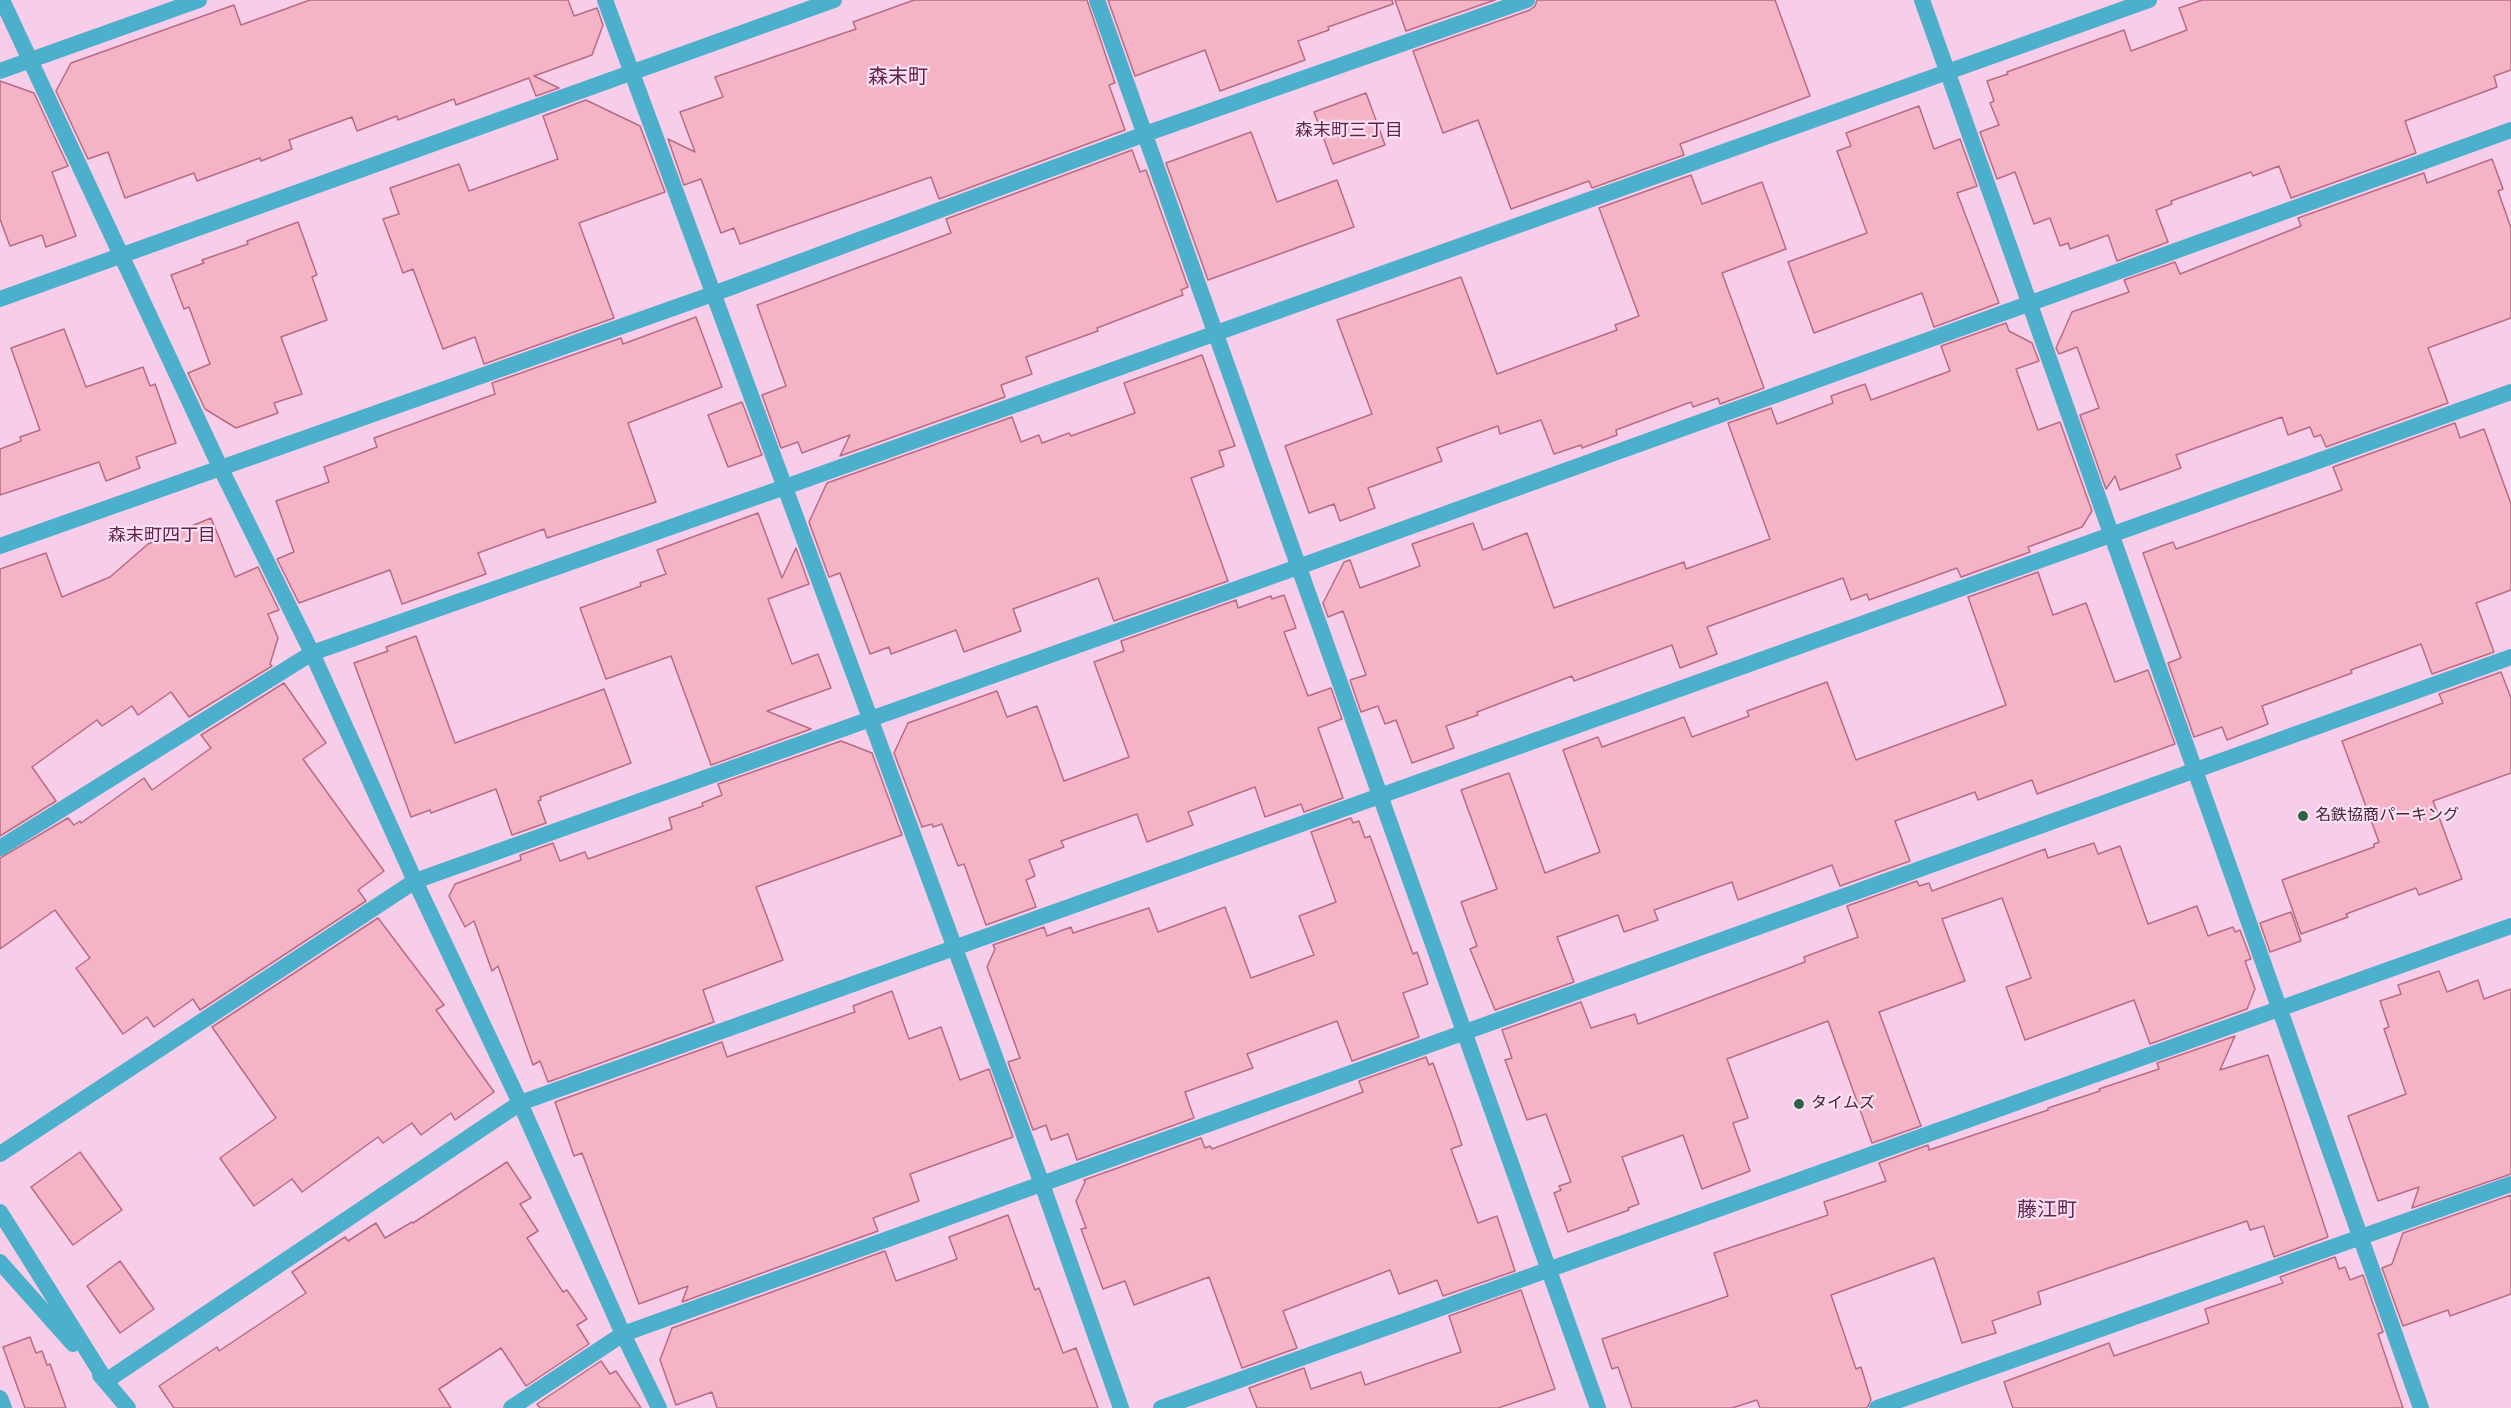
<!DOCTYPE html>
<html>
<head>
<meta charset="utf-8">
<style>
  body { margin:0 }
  canvas { display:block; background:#f8cde9 }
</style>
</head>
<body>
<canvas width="2511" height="1408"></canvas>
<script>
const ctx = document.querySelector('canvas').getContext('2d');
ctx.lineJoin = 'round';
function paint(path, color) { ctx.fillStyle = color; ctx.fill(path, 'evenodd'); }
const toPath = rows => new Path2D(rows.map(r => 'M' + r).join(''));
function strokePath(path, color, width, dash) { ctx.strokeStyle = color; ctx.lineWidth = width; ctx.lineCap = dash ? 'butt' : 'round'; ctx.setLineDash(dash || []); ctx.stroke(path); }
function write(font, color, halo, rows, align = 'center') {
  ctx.font = font + ' "Times New Roman","Noto Sans JP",serif'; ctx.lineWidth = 4.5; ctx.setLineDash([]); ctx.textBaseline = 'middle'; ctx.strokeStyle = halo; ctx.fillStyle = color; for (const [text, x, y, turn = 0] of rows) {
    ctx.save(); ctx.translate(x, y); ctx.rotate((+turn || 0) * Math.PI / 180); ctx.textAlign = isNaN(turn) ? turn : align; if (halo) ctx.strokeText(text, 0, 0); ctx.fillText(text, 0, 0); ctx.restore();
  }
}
const building = toPath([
  [310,0,568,0,574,16,597,8,603,25,592,55,534,76,559,88,536,96,529,78,456,105,454,99,398,120,397,116,357,131,352,117,289,140,292,149,261,161,260,158,197,181,194,173,125,198,108,152,88,159,56,91,71,63,234,5,241,25,310,0],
  [914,0,1087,0,1115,83,1109,85,1125,130,939,199,931,177,740,244,734,228,721,233,701,179,684,185,668,139,695,152,680,112,723,97,715,77,856,29,853,22,914,0],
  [1108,0,1392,0,1393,4,1328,27,1329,30,1298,41,1305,60,1220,91,1205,50,1135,76,1108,0],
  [1395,0,1495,0,1406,31,1395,0],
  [1537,0,1775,0,1810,96,1680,144,1684,155,1592,188,1589,181,1511,209,1478,120,1443,133,1413,51,1530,10,1535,6,1537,0],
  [2202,0,2511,0,2511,70,2494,76,2497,87,2405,121,2416,153,2291,198,2279,166,2253,176,2251,172,2171,201,2172,204,2156,210,2168,242,2117,261,2108,235,2070,249,2068,243,2060,246,2050,218,2034,224,2015,172,1997,179,1980,132,1999,125,1990,103,1994,101,1987,81,2008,74,2007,72,2124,30,2131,51,2187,30,2179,8,2202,0],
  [0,81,34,93,68,166,52,172,76,236,46,247,42,235,10,246,0,219,0,81],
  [1366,93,1385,145,1333,164,1314,112,1366,93],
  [586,100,640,126,665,192,579,223,614,318,484,364,475,337,443,349,413,269,403,273,383,219,399,214,390,188,459,164,469,191,558,159,543,116,586,100],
  [1919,106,1934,149,1960,139,1977,186,1957,193,1999,303,1934,327,1922,293,1814,333,1788,262,1867,233,1837,151,1851,146,1846,133,1919,106],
  [1251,132,1277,202,1337,180,1354,227,1208,280,1166,163,1251,132],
  [1132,150,1140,172,1146,170,1188,287,1181,290,1183,295,1097,328,1098,331,1026,357,1032,374,1001,385,1005,397,840,456,850,435,802,453,798,442,781,448,762,395,786,386,757,305,951,233,946,219,1132,150],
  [2492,159,2503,189,2498,191,2511,228,2511,318,2428,348,2448,403,2326,447,2321,435,2314,437,2310,427,2288,435,2282,417,2176,455,2181,468,2120,490,2115,476,2106,489,2080,415,2099,408,2077,347,2059,354,2056,348,2072,312,2129,292,2124,280,2175,262,2180,274,2301,226,2298,218,2424,173,2427,183,2492,159],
  [1691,175,1702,204,1762,182,1786,249,1722,273,1764,388,1720,404,1718,398,1693,407,1691,402,1616,430,1617,435,1582,448,1581,445,1554,454,1541,420,1500,434,1498,426,1437,448,1442,461,1368,488,1375,508,1340,521,1334,504,1309,513,1285,446,1372,414,1337,320,1461,277,1497,374,1617,330,1615,325,1639,316,1599,208,1691,175],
  [298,222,317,275,312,277,327,320,281,337,302,394,274,403,278,413,236,428,205,409,188,373,210,364,189,307,184,309,171,275,204,263,202,260,248,244,247,241,298,222],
  [696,317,722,387,628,423,656,502,547,538,544,529,478,553,486,574,402,604,390,570,299,603,277,559,294,552,276,501,329,482,324,467,377,447,374,438,495,394,492,383,621,338,623,344,696,317],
  [2006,323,2009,331,2032,343,2039,361,2016,369,2038,430,2060,422,2092,511,2082,527,2028,547,2030,552,1961,577,1957,568,1869,600,1867,594,1851,600,1843,578,1707,627,1717,654,1680,668,1672,645,1574,681,1572,676,1477,712,1478,715,1446,726,1454,748,1412,763,1396,720,1385,724,1378,706,1361,712,1350,680,1366,675,1343,611,1328,617,1323,603,1344,562,1350,560,1360,588,1420,566,1412,544,1473,523,1483,550,1527,533,1554,608,1684,562,1686,569,1770,539,1728,423,1771,408,1777,424,1833,403,1831,396,1865,384,1871,400,1950,371,1941,346,2006,323],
  [64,329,86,387,143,367,150,386,155,384,176,443,136,457,140,468,106,481,99,462,0,495,0,449,21,441,20,437,40,430,11,348,64,329],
  [1202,355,1235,446,1219,451,1224,466,1191,478,1228,581,1114,621,1098,578,1013,609,1021,631,964,652,956,630,891,654,889,647,870,654,840,573,829,577,809,522,827,483,1012,417,1021,442,1039,435,1042,443,1069,433,1071,436,1135,413,1124,383,1202,355],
  [742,402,762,455,728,467,708,415,742,402],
  [2455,423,2460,438,2484,429,2511,504,2511,590,2476,603,2494,652,2432,674,2421,644,2351,670,2352,673,2262,706,2268,724,2227,740,2222,727,2194,737,2168,663,2181,658,2143,553,2173,542,2176,549,2342,490,2333,467,2455,423],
  [758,513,782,578,796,548,809,584,768,599,792,664,818,654,831,688,767,711,811,729,711,765,671,656,606,679,580,608,641,586,640,583,666,574,657,550,758,513],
  [211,518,235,577,258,567,279,610,268,614,278,638,270,664,272,666,189,717,171,692,138,715,132,706,102,726,97,720,32,767,56,801,0,836,0,569,46,553,62,597,110,577,148,544,211,518],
  [2038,572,2053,615,2086,603,2115,682,2148,670,2175,744,2037,794,2032,780,1978,800,1975,792,1895,821,1910,861,1840,886,1832,865,1738,900,1732,882,1654,910,1658,920,1624,932,1618,915,1557,937,1574,982,1495,1010,1470,949,1477,946,1461,902,1497,889,1461,790,1509,773,1545,873,1600,852,1563,750,1598,737,1602,747,1684,717,1692,737,1749,716,1747,711,1827,682,1856,760,2006,705,1968,597,2038,572],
  [1284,595,1296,628,1284,632,1308,696,1331,688,1342,719,1318,728,1343,798,1304,812,1301,804,1265,817,1255,787,1188,812,1193,825,1147,842,1137,814,1061,841,1064,847,1029,860,1035,876,1026,880,1036,907,986,925,964,864,958,866,942,824,933,827,932,824,922,827,894,753,908,723,997,691,1007,717,1037,706,1064,781,1129,757,1094,662,1124,651,1121,641,1236,600,1238,608,1271,596,1272,599,1284,595],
  [416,636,455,743,604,689,631,763,540,797,541,800,538,801,546,823,512,835,496,789,431,813,430,810,411,817,354,663,388,651,386,647,416,636],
  [2501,672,2511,698,2511,773,2433,801,2462,879,2419,895,2416,888,2346,914,2348,917,2301,934,2282,880,2374,847,2374,844,2379,842,2342,741,2443,703,2439,694,2501,672],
  [284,683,326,743,303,759,384,871,358,890,366,901,200,1010,193,999,154,1027,147,1017,123,1034,76,968,90,958,55,910,0,949,0,858,68,818,74,825,80,821,81,823,144,778,152,790,211,748,201,735,284,683],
  [841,741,872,753,902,835,756,887,783,960,703,990,714,1022,548,1082,540,1061,533,1065,498,966,492,971,474,921,465,927,449,896,455,884,521,860,520,855,553,843,560,861,585,852,588,859,672,829,669,818,703,806,702,803,722,795,718,784,841,741],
  [1351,818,1353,823,1359,821,1365,838,1370,836,1413,954,1417,952,1428,984,1403,993,1419,1037,1352,1061,1337,1021,1247,1054,1253,1068,1185,1092,1194,1118,1077,1160,1068,1134,1051,1140,1046,1125,1033,1130,1008,1062,1020,1058,987,967,995,949,993,945,1044,927,1047,936,1071,927,1073,933,1149,908,1158,932,1225,907,1251,978,1314,955,1299,916,1336,902,1311,832,1351,818],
  [2094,843,2098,854,2120,846,2148,924,2197,906,2208,936,2233,927,2235,932,2240,930,2251,959,2245,961,2255,989,2247,1009,2150,1044,2134,1000,2025,1040,2006,987,2031,978,2002,898,1942,919,1965,981,1879,1012,1921,1126,1872,1143,1828,1021,1727,1059,1748,1118,1733,1123,1750,1171,1702,1189,1683,1135,1622,1157,1639,1204,1628,1208,1629,1210,1568,1232,1554,1193,1561,1190,1559,1186,1571,1182,1546,1114,1527,1120,1505,1060,1512,1058,1502,1030,1581,1002,1591,1028,1635,1014,1638,1024,1805,962,1804,957,1858,937,1847,906,1917,881,1919,886,1929,883,1932,891,2045,849,2048,858,2094,843],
  [2291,912,2301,941,2270,952,2260,923,2291,912],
  [378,918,444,1005,436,1010,494,1092,455,1120,451,1113,421,1135,412,1123,383,1143,378,1137,302,1192,292,1179,254,1206,220,1158,276,1118,212,1027,378,918],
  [2439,971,2447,992,2478,980,2484,999,2511,989,2511,1174,2412,1208,2419,1187,2378,1201,2348,1116,2406,1094,2384,1029,2389,1027,2380,1001,2401,994,2398,985,2439,971],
  [892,991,909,1039,941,1027,960,1080,989,1069,1013,1137,910,1174,919,1201,873,1218,878,1231,682,1302,688,1286,639,1304,582,1153,574,1156,555,1102,722,1042,727,1057,855,1012,853,1006,892,991],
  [2235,1036,2220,1070,2268,1055,2328,1237,2274,1257,2264,1226,2250,1230,2247,1221,2038,1292,2041,1304,1992,1321,1996,1333,1962,1343,1934,1258,1831,1295,1856,1369,1861,1367,1871,1400,1867,1408,1760,1408,1757,1400,1732,1408,1632,1408,1618,1367,1612,1369,1602,1339,1728,1296,1714,1253,1828,1215,1824,1202,1886,1181,1879,1163,1928,1145,1929,1150,2048,1110,2048,1108,2100,1091,2099,1089,2159,1069,2157,1063,2235,1036],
  [1426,1057,1429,1065,1433,1063,1455,1124,1462,1145,1451,1149,1478,1223,1497,1216,1515,1271,1443,1296,1437,1280,1399,1294,1390,1270,1283,1311,1297,1348,1242,1368,1209,1277,1134,1305,1125,1281,1103,1289,1081,1229,1086,1228,1076,1201,1085,1182,1084,1180,1201,1138,1205,1148,1210,1146,1212,1149,1363,1092,1359,1081,1426,1057],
  [80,1152,122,1210,73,1245,31,1187,80,1152],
  [507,1162,531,1198,520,1204,538,1231,527,1238,563,1292,567,1290,587,1319,577,1325,589,1344,526,1386,501,1348,439,1389,451,1408,174,1408,159,1386,217,1347,219,1351,306,1293,292,1272,345,1237,348,1241,376,1223,385,1238,412,1222,413,1223,507,1162],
  [2511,1195,2511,1294,2450,1316,2448,1310,2403,1326,2382,1268,2392,1264,2403,1233,2511,1195],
  [1008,1215,1035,1290,1039,1288,1063,1353,1076,1348,1098,1408,717,1408,712,1392,676,1405,660,1360,672,1328,885,1251,896,1281,957,1259,949,1237,1008,1215],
  [2335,1257,2339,1269,2345,1267,2350,1280,2363,1275,2383,1332,2378,1334,2403,1408,2013,1408,2004,1382,2109,1343,2114,1356,2209,1323,2205,1309,2283,1283,2280,1277,2335,1257],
  [120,1261,154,1309,120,1333,87,1286,120,1261],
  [1521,1290,1555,1389,1498,1408,1257,1408,1249,1388,1304,1368,1311,1389,1361,1372,1365,1385,1461,1352,1449,1316,1521,1290],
  [30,1337,36,1353,42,1351,47,1365,50,1364,66,1408,25,1408,3,1347,30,1337],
  [601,1361,610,1374,616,1371,641,1408,540,1408,537,1404,601,1361]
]);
paint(building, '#f5b3c6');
strokePath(building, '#b86b84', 1.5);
strokePath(toPath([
  [2,0,220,467,312,653,415,881,520,1103,623,1334,659,1408],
  [605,0,1042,1184,1121,1408],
  [1097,0,1598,1408],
  [1922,0,2421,1408],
  [0,71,199,0],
  [0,299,834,0],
  [0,546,713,294,1145,134,1527,0],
  [0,848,312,653,785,487,2149,0],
  [0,1154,415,881,1298,567,2511,130],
  [0,1212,106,1381,520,1103,2511,392],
  [0,1262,73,1344],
  [100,1375,128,1408],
  [0,1398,4,1408],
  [511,1408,623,1334,2511,657],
  [1161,1408,2511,926],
  [1877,1408,2511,1184]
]), '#4cb0cd', 16);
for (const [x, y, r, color] of [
  [2303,816,6,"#2d6247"],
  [1799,1104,6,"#2d6247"]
]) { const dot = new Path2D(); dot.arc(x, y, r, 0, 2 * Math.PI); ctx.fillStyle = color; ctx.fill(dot); strokePath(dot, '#fddff2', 2); }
write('16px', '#412638', '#fddff2', [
  ["名鉄協商パーキング",2315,816],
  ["タイムズ",1811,1104]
], 'left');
write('18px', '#5f244f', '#fddff2', [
  ["森末町三丁目",1349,131],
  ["森末町四丁目",162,536]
]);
write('20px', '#5f244f', '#fddff2', [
  ["森末町",898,78],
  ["藤江町",2047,1211]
]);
</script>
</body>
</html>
